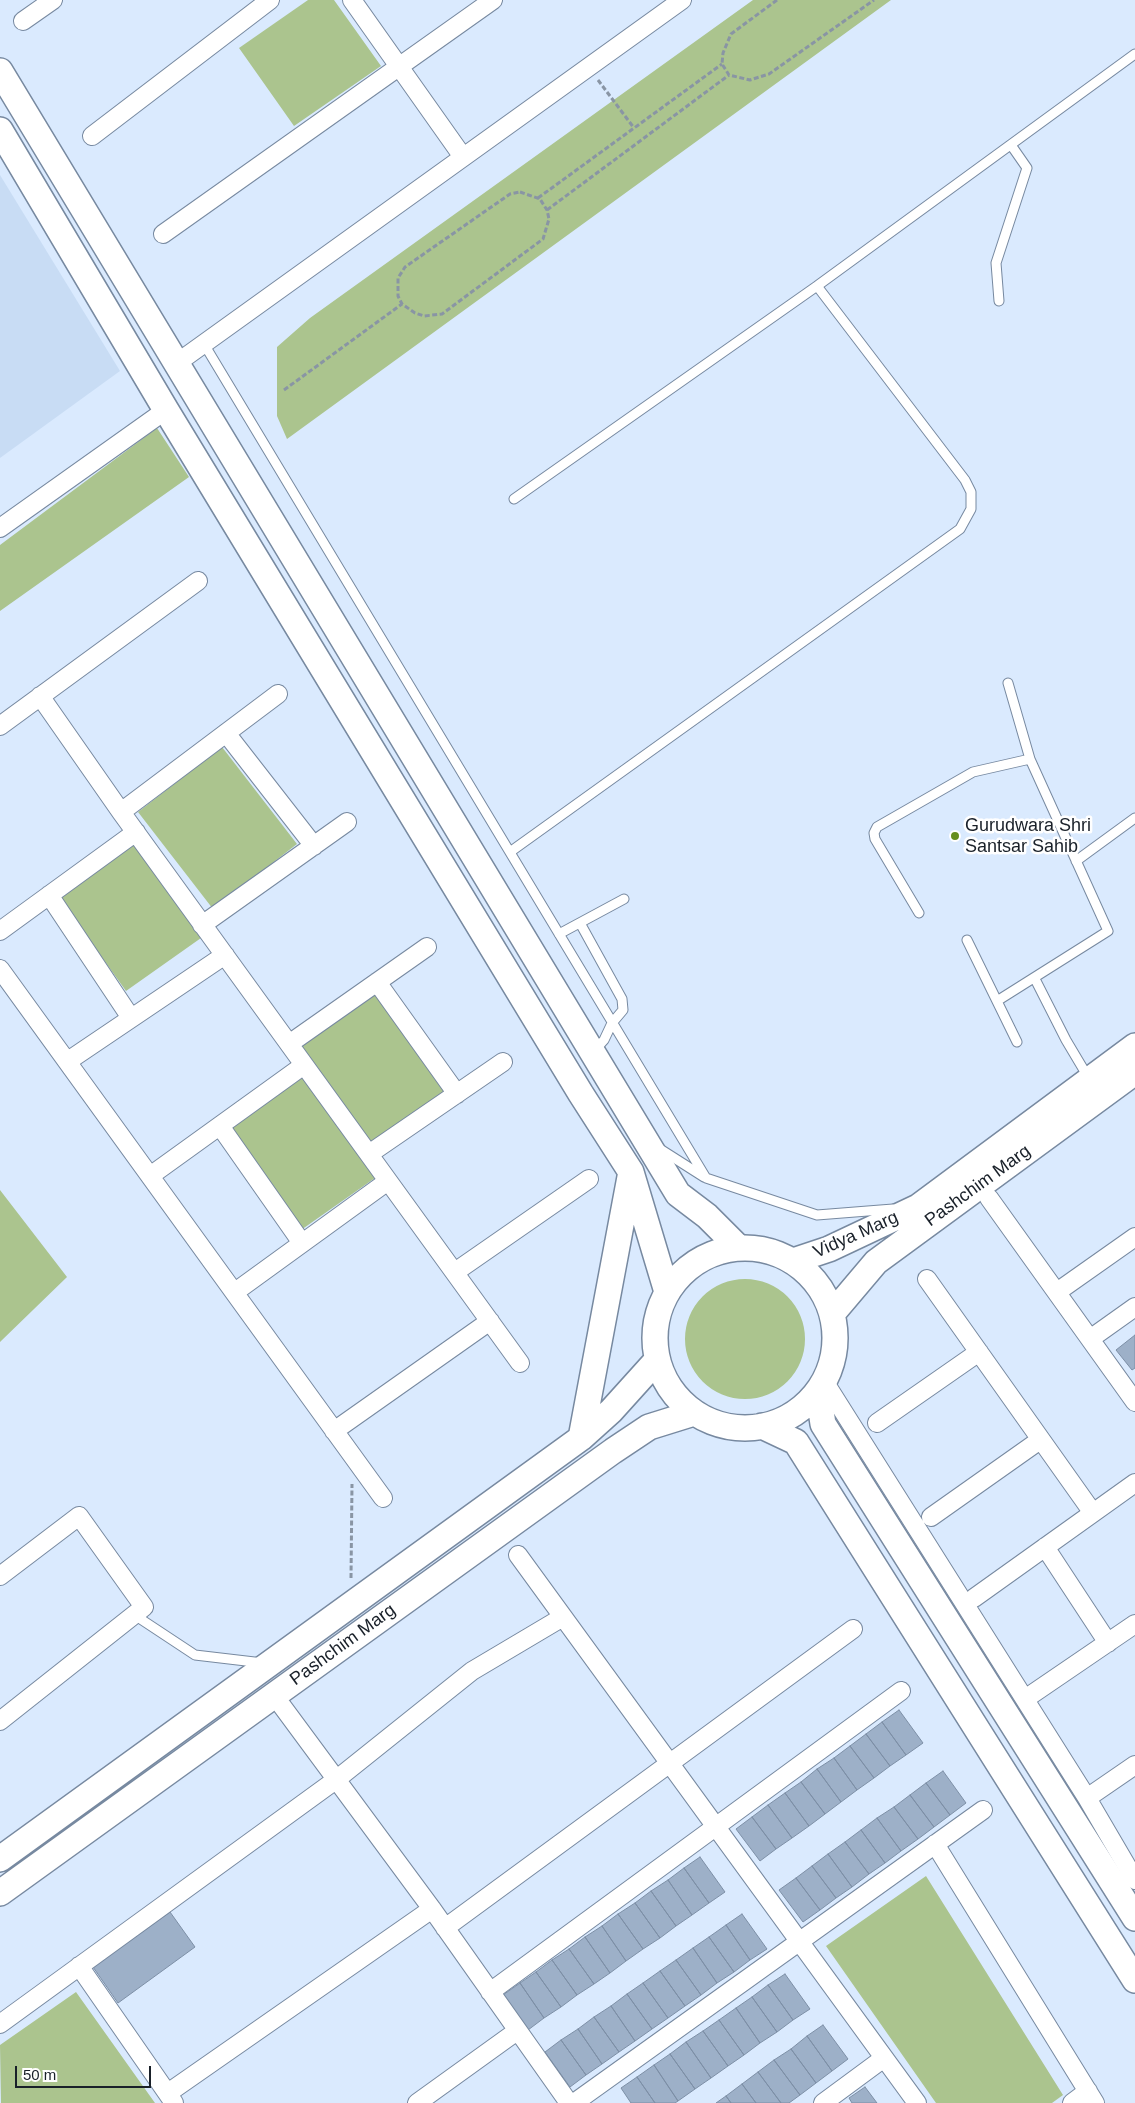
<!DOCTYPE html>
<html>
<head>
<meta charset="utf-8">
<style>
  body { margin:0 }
  #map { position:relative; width:1135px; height:2103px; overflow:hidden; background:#daeafe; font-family:Arial,sans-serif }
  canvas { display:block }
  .scale { position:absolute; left:15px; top:2066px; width:136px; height:22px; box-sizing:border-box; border:2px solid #192029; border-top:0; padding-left:6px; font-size:15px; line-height:18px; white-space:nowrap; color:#192029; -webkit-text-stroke:4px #fff; paint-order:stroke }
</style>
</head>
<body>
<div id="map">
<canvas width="1135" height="2103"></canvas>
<div class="scale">50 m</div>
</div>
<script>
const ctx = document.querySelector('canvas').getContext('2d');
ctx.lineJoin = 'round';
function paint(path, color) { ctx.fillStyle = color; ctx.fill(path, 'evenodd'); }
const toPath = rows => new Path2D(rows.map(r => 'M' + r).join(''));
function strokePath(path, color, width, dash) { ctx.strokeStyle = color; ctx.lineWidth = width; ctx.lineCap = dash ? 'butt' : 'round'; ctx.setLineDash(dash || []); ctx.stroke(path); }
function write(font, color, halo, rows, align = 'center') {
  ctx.font = font + ' Arial,sans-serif'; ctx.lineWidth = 5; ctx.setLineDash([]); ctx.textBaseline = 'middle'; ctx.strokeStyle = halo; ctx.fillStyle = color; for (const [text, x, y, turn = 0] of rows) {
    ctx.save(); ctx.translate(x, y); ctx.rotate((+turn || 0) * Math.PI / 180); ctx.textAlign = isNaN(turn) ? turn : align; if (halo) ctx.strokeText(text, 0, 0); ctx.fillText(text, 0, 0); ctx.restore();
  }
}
paint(toPath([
  [0,175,120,371,0,458]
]), '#c8dcf4');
paint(toPath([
  [308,0,334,0,381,66,294,126,239,48],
  [753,0,891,0,287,439,277,416,277,347,310,318],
  [157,428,189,477,0,611,0,545],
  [222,747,297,844,213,909,138,812],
  [133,843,201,938,126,991,58,896],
  [378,992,448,1091,371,1146,300,1047],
  [303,1077,375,1178,301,1230,229,1129],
  [0,1190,67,1277,0,1342],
  '685 1339a60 60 0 1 1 120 0a60 60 0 1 1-120 0Z',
  [926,1876,1063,2095,1052,2103,936,2103,826,1946],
  [76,1992,155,2103,1,2103,0,2045]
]), '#abc48e');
const building = toPath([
  [1135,1335,1135,1368,1132,1370,1116,1350,1135,1335],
  [899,1710,923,1743,906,1755,882,1722,899,1710],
  [882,1722,906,1755,890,1766,866,1734,882,1722],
  [866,1734,890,1766,874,1778,850,1746,866,1734],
  [850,1746,874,1778,857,1790,834,1758,850,1746],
  [834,1758,857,1790,841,1802,817,1769,834,1758],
  [817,1769,841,1802,825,1814,801,1782,817,1769],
  [943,1771,966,1803,950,1815,926,1783,943,1771],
  [801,1782,825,1814,809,1826,785,1793,801,1782],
  [926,1783,950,1815,934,1827,910,1795,926,1783],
  [785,1793,809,1826,792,1838,768,1805,785,1793],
  [910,1795,934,1827,918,1839,894,1807,910,1795],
  [768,1805,792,1838,776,1849,752,1817,768,1805],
  [894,1807,918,1839,901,1851,877,1818,894,1807],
  [752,1817,776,1849,760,1861,736,1829,752,1817],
  [877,1818,901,1851,885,1863,861,1830,877,1818],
  [861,1830,885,1863,869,1874,845,1842,861,1830],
  [845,1842,869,1874,852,1887,828,1854,845,1842],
  [828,1854,852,1887,836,1898,812,1866,828,1854],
  [700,1857,725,1892,709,1903,684,1868,700,1857],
  [812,1866,836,1898,820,1910,796,1878,812,1866],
  [684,1868,709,1903,692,1915,668,1880,684,1868],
  [796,1878,820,1910,803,1922,779,1890,796,1878],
  [668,1880,692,1915,676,1926,651,1891,668,1880],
  [651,1891,676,1926,660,1938,635,1903,651,1891],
  [635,1903,660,1938,643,1949,618,1914,635,1903],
  [170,1912,195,1947,118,2003,93,1967,170,1912],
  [618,1914,643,1949,626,1961,602,1926,618,1914],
  [742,1914,767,1949,750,1960,726,1925,742,1914],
  [726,1925,750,1960,734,1972,709,1937,726,1925],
  [602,1926,626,1961,610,1973,585,1937,602,1926],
  [585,1937,610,1973,594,1984,569,1949,585,1937],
  [709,1937,734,1972,717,1983,693,1948,709,1937],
  [693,1948,717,1983,701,1995,676,1960,693,1948],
  [569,1949,594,1984,577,1995,552,1960,569,1949],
  [552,1960,577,1995,561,2007,536,1972,552,1960],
  [676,1960,701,1995,685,2006,660,1971,676,1960],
  [660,1971,685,2006,668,2018,643,1983,660,1971],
  [536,1972,561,2007,544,2018,520,1983,536,1972],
  [785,1974,810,2009,793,2020,768,1985,785,1974],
  [520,1983,544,2018,528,2030,503,1995,520,1983],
  [643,1983,668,2018,652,2029,627,1994,643,1983],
  [768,1985,793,2020,777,2032,752,1997,768,1985],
  [627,1994,652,2029,635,2041,611,2006,627,1994],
  [752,1997,777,2032,760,2043,736,2008,752,1997],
  [611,2006,635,2041,619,2052,594,2017,611,2006],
  [736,2008,760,2043,744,2055,719,2020,736,2008],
  [594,2017,619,2052,602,2064,578,2029,594,2017],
  [719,2020,744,2055,728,2066,703,2031,719,2020],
  [823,2025,848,2059,832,2071,807,2036,823,2025],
  [578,2029,602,2064,586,2075,561,2040,578,2029],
  [703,2031,728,2066,711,2078,686,2042,703,2031],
  [807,2036,832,2071,816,2083,791,2049,807,2036],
  [561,2040,586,2075,570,2087,545,2052,561,2040],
  [686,2042,711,2078,695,2089,670,2054,686,2042],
  [791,2049,816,2083,800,2095,774,2060,791,2049],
  [670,2054,695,2089,678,2101,654,2065,670,2054],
  [774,2060,800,2095,789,2103,781,2103,758,2072,774,2060],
  [654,2065,678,2101,675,2103,655,2103,637,2077,654,2065],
  [758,2072,781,2103,756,2103,742,2084,758,2072],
  [637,2077,655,2103,631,2103,621,2088,637,2077],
  [742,2084,756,2103,731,2103,726,2096,742,2084],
  [865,2087,877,2103,852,2103,849,2098,865,2087],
  [726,2096,731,2103,716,2103,726,2096]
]);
paint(building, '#9db0c8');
strokePath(building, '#7d8fa6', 1);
const service = toPath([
  [999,301,996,263,1027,168,1011,145],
  [204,344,706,1178,817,1215,893,1209],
  [514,499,817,286],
  [510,852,960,529,971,509,971,492,965,480,817,286,1135,54],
  [1076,861,1135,818],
  [919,913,875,839,874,833,877,827,973,772,1030,759],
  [580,923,622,999,623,1010,612,1023,604,1040,593,1052],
  [559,934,624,899],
  [967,940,1017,1042],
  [1035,979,1066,1040,1088,1077],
  [997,1001,1108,931,1030,759,1008,683],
  [660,1149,704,1177],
  [133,1614,195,1655,263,1663]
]);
const minor = toPath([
  [352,0,463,157],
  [23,21,53,0],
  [92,136,270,0],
  [163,234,493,0],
  [177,363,682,0],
  [0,528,166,410],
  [40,696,121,812,520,1363],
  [0,726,198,581],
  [226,733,314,846],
  [121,812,278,694],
  [49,895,131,1018],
  [202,925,347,822],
  [0,931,136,832],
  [0,969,383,1498],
  [377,982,457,1094],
  [289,1044,427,947],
  [68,1061,225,955],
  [220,1126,302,1243],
  [369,1154,503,1062],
  [150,1176,304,1065],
  [989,1198,1135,1402],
  [455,1272,589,1179],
  [927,1279,1093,1513],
  [235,1292,388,1181],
  [1057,1292,1135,1237],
  [1090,1339,1135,1307],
  [824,1381,1087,1798,1135,1880],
  [877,1423,979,1352],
  [334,1431,490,1321],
  [931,1517,1040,1440],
  [1045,1547,1108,1643],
  [518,1555,917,2103],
  [0,1576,79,1516,144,1607,0,1721],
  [974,1598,1135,1483],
  [1025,1699,1135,1624],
  [282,1706,432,1909,569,2103],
  [1087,1798,1135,1765],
  [935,1844,1095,2103],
  [445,1928,853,1629],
  [79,1966,174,2103],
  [490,1992,901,1691],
  [0,2024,337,1779,472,1671,563,1617],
  [168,2093,432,1909],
  [417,2103,517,2031],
  [574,2103,983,1810],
  [823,2103,884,2058],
  [1072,2103,1088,2091]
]);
const secondary = toPath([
  [0,71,678,1194,707,1216,739,1248],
  [0,130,166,410,581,1094,631,1172,667,1292],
  '655 1338a90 90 0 1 1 180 0a90 90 0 1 1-180 0Z',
  [793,1261,829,1249,918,1207,1135,1046],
  [832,1314,876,1262,1135,1072],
  [818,1391,823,1424,1135,1918],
  [762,1426,796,1442,1135,1980],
  [581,1438,630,1177],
  [0,1859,581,1438,611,1411,657,1360],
  [0,1893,613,1451,649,1427,694,1413]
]);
strokePath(service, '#7789a0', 11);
strokePath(minor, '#7789a0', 20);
strokePath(secondary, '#7789a0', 28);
strokePath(toPath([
  [777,0,731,34,723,53,722,64,729,75,750,80,769,74,874,0],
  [598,80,634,128],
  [520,192,540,199,547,210,549,219,543,239,442,314,424,316,415,313,402,304,398,296,398,278,405,267,510,194,520,192],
  [538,198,722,64],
  [547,210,729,75],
  [284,390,402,304],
  [351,1578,352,1484]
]), '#8995a4', 3, [5, 2.5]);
strokePath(service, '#fff', 9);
strokePath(minor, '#fff', 18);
strokePath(secondary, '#fff', 25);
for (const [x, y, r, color] of [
  [955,836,5,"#668e1d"]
]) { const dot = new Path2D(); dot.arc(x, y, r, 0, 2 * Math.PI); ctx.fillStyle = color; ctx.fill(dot); strokePath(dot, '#fff', 2); }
write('18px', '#192029', '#fff', [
  ["Gurudwara Shri",965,826],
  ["Santsar Sahib",965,847]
], 'left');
write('18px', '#192029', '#fff', [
  ["Pashchim Marg",978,1186,-36],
  ["Vidya Marg",856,1235,-24],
  ["Pashchim Marg",343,1645,-36]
]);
</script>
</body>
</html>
